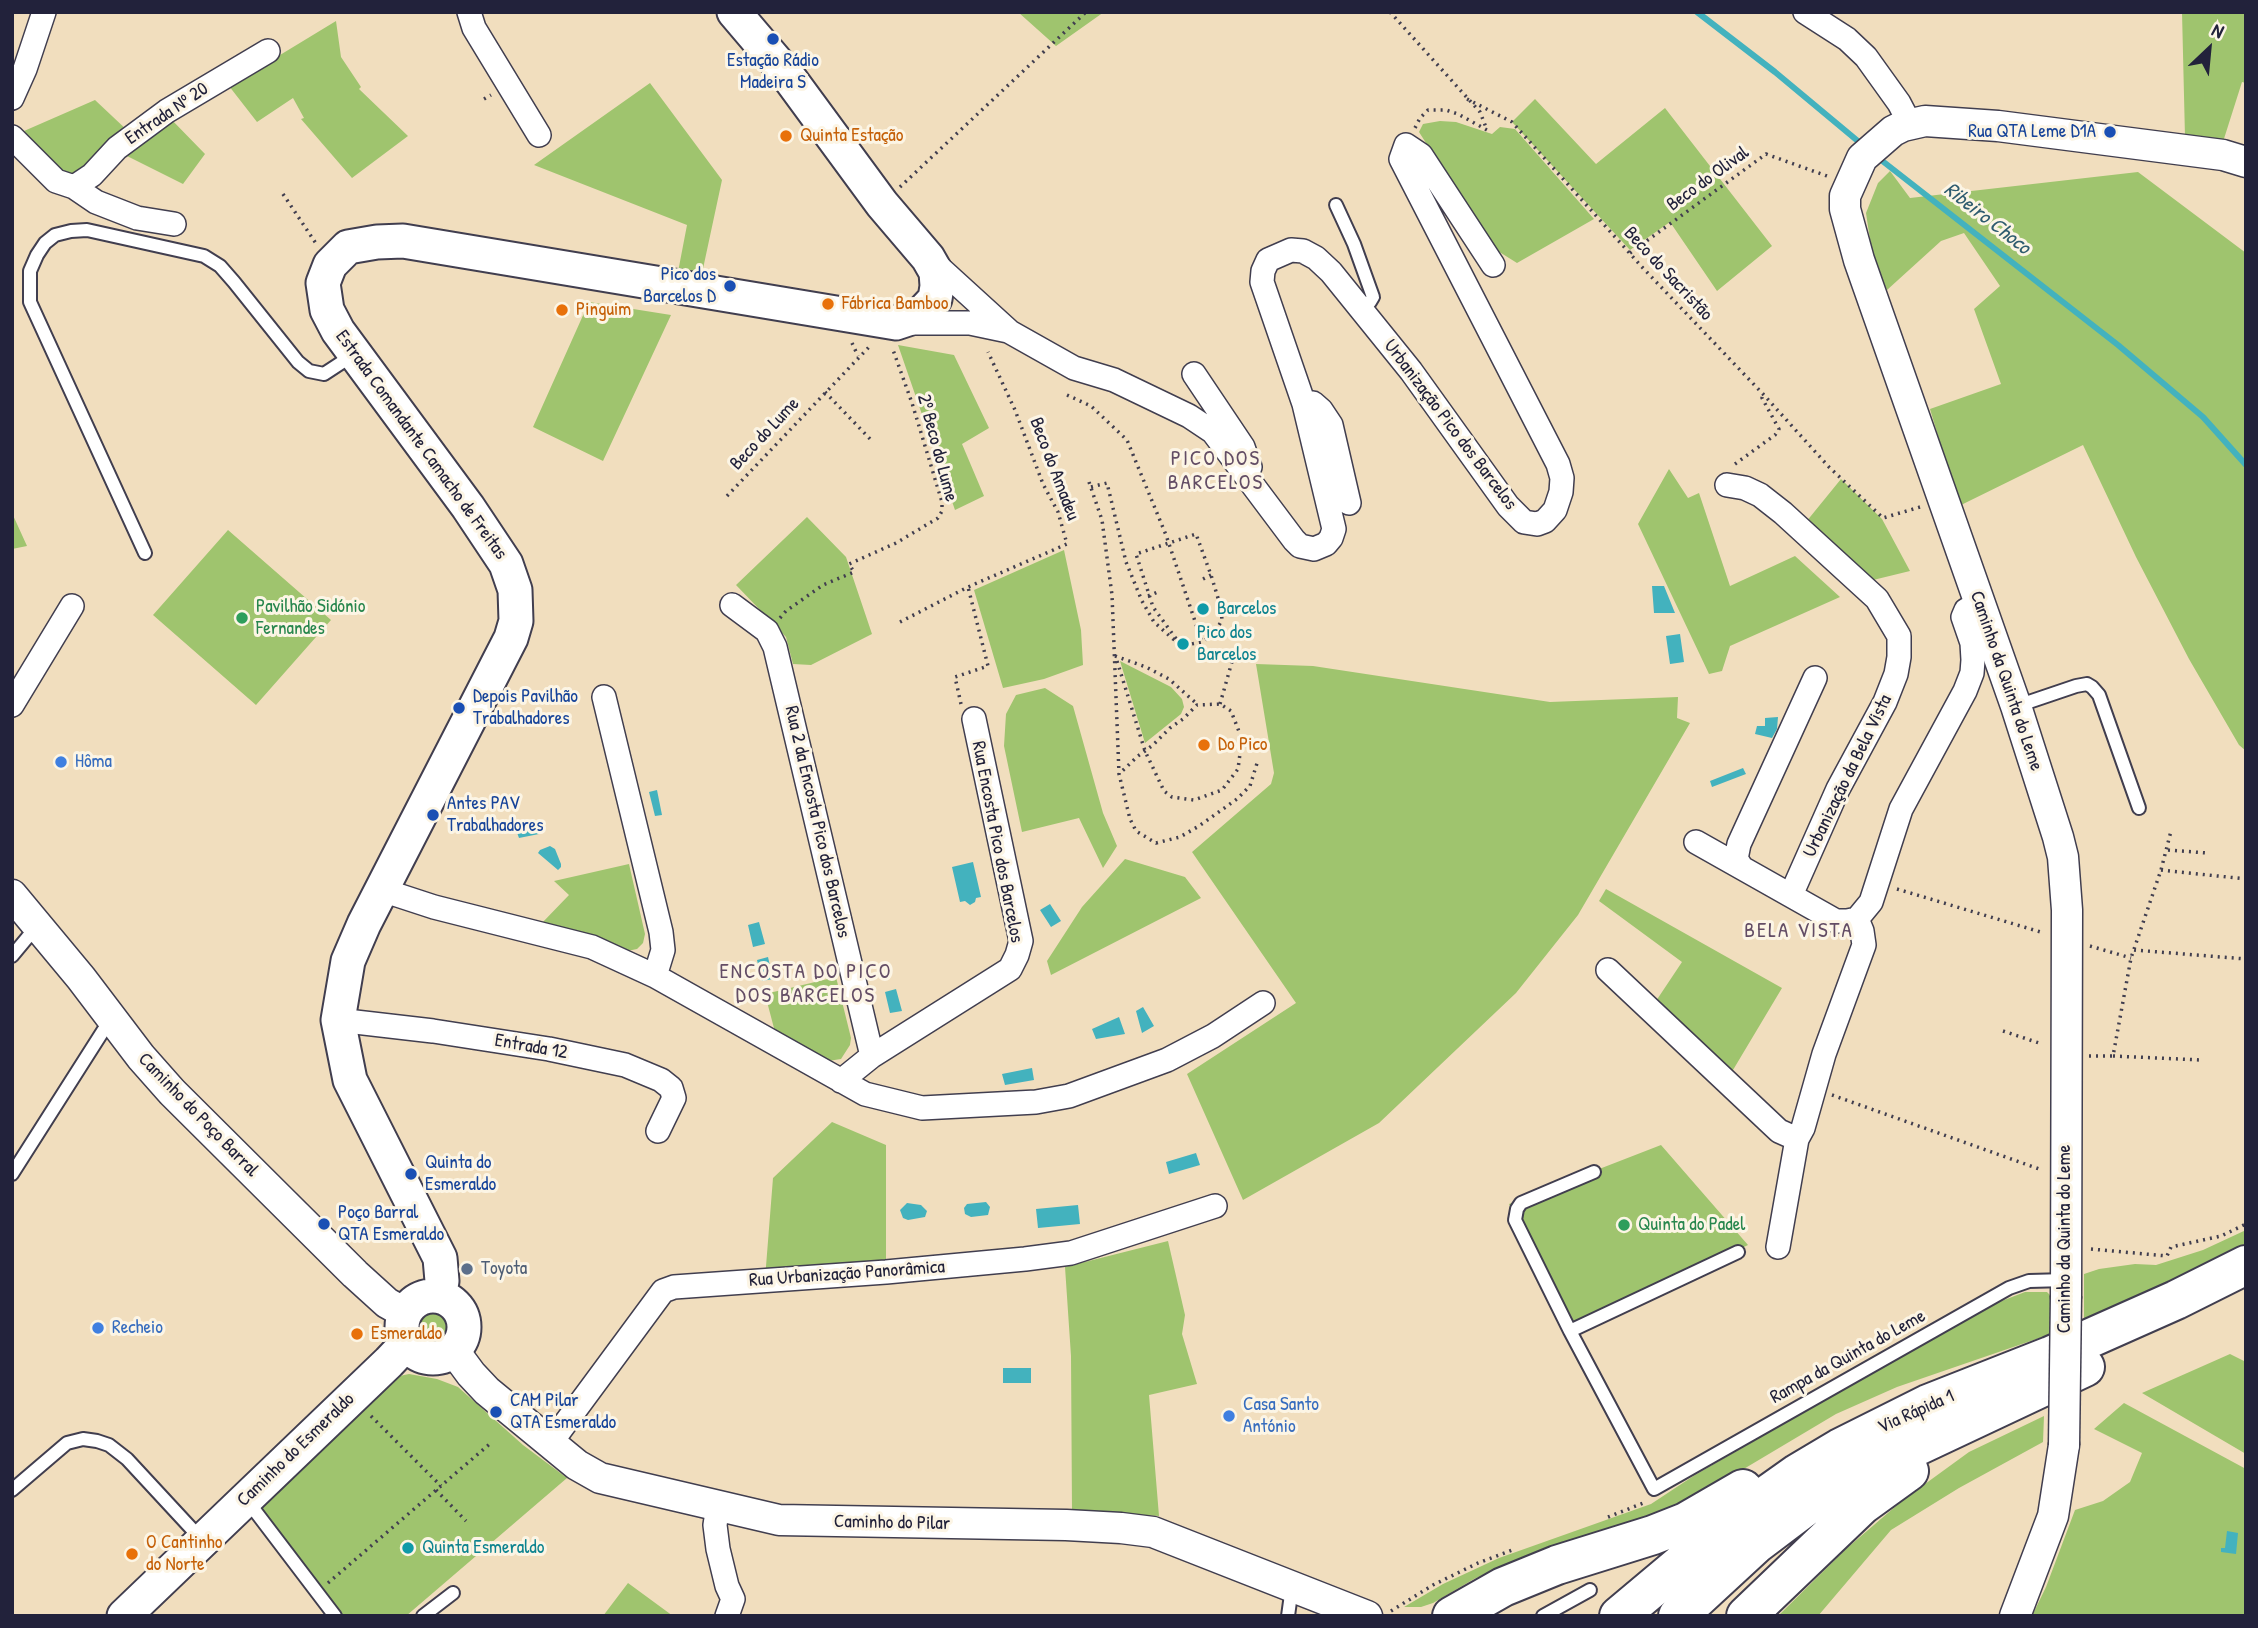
<!DOCTYPE html>
<html>
<head>
<meta charset="utf-8">
<style>
  body { margin:0 }
  #map { position:relative; width:2258px; height:1628px; overflow:hidden; background:#f1debe; font-family:"Patrick Hand",sans-serif }
  canvas { display:block }
  .frame { position:absolute; inset:0; border:14px solid #22223b; pointer-events:none }
  .north { position:absolute; left:2174px; top:14px; width:70px; height:70px; -webkit-text-stroke:5px #fcf5e5; paint-order:stroke; rotate:26deg; font-size:19px; font-weight:700; line-height:28px; text-align:center; color:#22223b }
  .north::after { content:''; display:block; margin:auto; width:24px; height:32px; background:#22223b; clip-path:polygon(50% 0,100% 100%,50% 72%,0 100%) }
</style>
</head>
<body>
<div id="map">
<canvas width="2258" height="1628"></canvas>
<div class="frame"></div>
<div class="north">N</div>
</div>
<script>
const ctx = document.querySelector('canvas').getContext('2d');
ctx.lineJoin = 'round';
function paint(path, color) { ctx.fillStyle = color; ctx.fill(path, 'evenodd'); }
const toPath = rows => new Path2D(rows.map(r => 'M' + r).join(''));
function strokePath(path, color, width, dash) { ctx.strokeStyle = color; ctx.lineWidth = width; ctx.lineCap = dash ? 'butt' : 'round'; ctx.setLineDash(dash || []); ctx.stroke(path); }
function write(font, color, halo, rows, align = 'center') {
  ctx.font = font + ' "Patrick Hand",sans-serif'; ctx.lineWidth = 6; ctx.setLineDash([]); ctx.textBaseline = 'middle'; ctx.strokeStyle = halo; ctx.fillStyle = color; for (const [text, x, y, turn = 0] of rows) {
    ctx.save(); ctx.translate(x, y); ctx.rotate((+turn || 0) * Math.PI / 180); ctx.textAlign = isNaN(turn) ? turn : align; if (halo) ctx.strokeText(text, 0, 0); ctx.fillText(text, 0, 0); ctx.restore();
  }
}
paint(toPath([
  [1018,12,1104,12,1056,46],
  [2182,12,2246,12,2246,83,2242,82,2222,145,2185,137],
  [336,21,341,57,361,87,359,89,408,136,352,178,301,119,304,118,293,98,257,122,229,86],
  [650,83,722,180,701,278,678,272,687,225,534,165],
  [1535,99,1596,164,1665,108,1772,246,1717,291,1670,222,1630,250,1512,122],
  [95,100,129,132,78,174,68,178,58,174,24,131],
  [168,116,205,154,183,184,121,153],
  [1440,121,1456,122,1492,134,1500,127,1515,129,1594,219,1517,263,1493,248,1419,132,1423,124],
  [1890,171,1910,198,2138,172,2246,253,2246,751,2239,745,2189,659,2136,557,2083,445,1959,506,1930,409,2001,384,1974,309,2000,286,1964,233,1941,241,1887,290,1873,260,1866,213,1878,183],
  [589,302,671,315,603,461,533,427],
  [898,345,954,355,989,428,962,444,984,496,955,510],
  [1669,469,1688,498,1699,493,1730,586,1795,556,1840,597,1730,646,1722,671,1709,674,1638,524],
  [1841,479,1882,519,1910,571,1869,581,1806,522],
  [12,513,27,546,12,549],
  [807,517,846,557,872,634,811,665,793,664,786,637,736,585],
  [228,530,331,620,256,705,153,615],
  [1064,550,1081,630,1083,665,1044,679,1003,688,974,590],
  [1120,661,1171,687,1182,699,1184,707,1181,714,1145,743],
  [1256,664,1313,666,1550,702,1678,697,1677,718,1690,723,1578,915,1516,993,1379,1123,1243,1200,1187,1074,1296,1003,1192,852,1271,784,1274,773],
  [1045,688,1073,706,1103,813,1117,846,1103,868,1079,818,1022,832,1004,746,1006,714,1016,695],
  [1125,859,1185,877,1201,898,1051,975,1047,961,1082,907],
  [629,864,645,934,643,943,637,949,627,951,541,924,569,895,554,881],
  [1606,889,1782,988,1730,1075,1654,1004,1682,962,1599,901],
  [836,977,851,1038,850,1045,841,1059,828,1061,775,1032,765,994],
  [832,1122,886,1145,886,1272,765,1279,773,1178],
  [1661,1145,1748,1245,1565,1334,1509,1204],
  [2246,1230,2246,1243,2188,1275,2084,1321,2084,1274,2099,1269,2135,1264,2156,1265,2203,1250],
  [1168,1241,1185,1315,1182,1334,1197,1384,1149,1395,1159,1516,1072,1511,1071,1356,1065,1267],
  [2025,1292,2047,1292,2052,1297,2051,1334,1897,1387,1836,1414,1695,1498,1615,1530,1506,1564,1474,1579,1433,1603,1421,1607,1404,1607,1443,1584,1499,1558,1651,1504,1695,1475,1823,1401,1999,1302],
  '413 1326a21 21 0 1 1 42 0a21 21 0 1 1-42 0Z',
  [2230,1354,2246,1362,2246,1454,2142,1393],
  [409,1374,437,1379,458,1387,523,1445,567,1478,406,1616,343,1616,258,1506,395,1377],
  [2124,1403,2246,1469,2246,1616,2032,1616,2046,1587,2075,1510,2103,1501,2130,1482,2142,1453,2094,1429],
  [2044,1416,2043,1442,1959,1488,1891,1530,1818,1616,1778,1616,1846,1549,1903,1500,1969,1452],
  [628,1583,673,1616,603,1616]
]), '#9fc46e');
paint(toPath([
  [1652,586,1664,586,1675,613,1654,613],
  [1680,634,1684,662,1670,664,1666,636],
  [1778,717,1777,729,1772,738,1755,734,1757,726,1765,726,1765,718],
  [1743,768,1746,774,1712,787,1710,781],
  [657,790,662,815,655,816,649,792],
  [537,823,539,834,519,838,515,827],
  [550,846,555,849,561,864,561,867,558,870,538,853,540,850],
  [973,862,981,897,976,898,975,902,970,905,965,901,960,902,952,867],
  [1050,904,1061,921,1051,927,1040,910],
  [759,922,765,944,753,947,748,925],
  [768,957,773,979,762,981,757,960],
  [896,989,902,1011,890,1013,885,992],
  [1143,1007,1154,1026,1142,1033,1136,1011],
  [1119,1017,1125,1034,1096,1039,1092,1029],
  [1032,1068,1034,1080,1005,1085,1002,1074],
  [1196,1153,1200,1165,1169,1174,1166,1162],
  [986,1202,990,1207,988,1215,971,1217,965,1214,964,1208,967,1204],
  [907,1203,921,1205,927,1211,925,1217,908,1220,903,1218,900,1210],
  [1078,1205,1080,1224,1038,1228,1036,1209],
  [1003,1368,1031,1368,1031,1383,1003,1383],
  [2227,1531,2238,1533,2236,1554,2221,1552,2221,1548,2225,1548]
]), '#43b2be');
strokePath(toPath([
  [1697,12,1775,72,1865,147],
  [1876,156,2118,345,2203,417,2246,465]
]), '#43b2be', 6);
const service = toPath([
  [1336,205,1354,244,1373,297,1370,302,1361,310],
  [145,553,30,302,30,271,37,255,45,243,55,235,71,231,87,230,204,256,220,266,234,282,298,362,309,371,324,374,353,355],
  [2017,706,2076,686,2087,684,2092,687,2099,695,2139,808],
  [12,956,27,938,39,927],
  [1594,1172,1521,1203,1517,1209,1515,1220,1570,1331,1654,1489,2009,1288,2029,1281,2066,1280],
  [12,1174,103,1031,114,1022],
  [1570,1331,1738,1252],
  [12,1490,67,1443,83,1439,97,1441,109,1445,127,1459,202,1540],
  [246,1499,335,1616],
  [423,1616,453,1593],
  [1288,1616,1292,1587],
  [1543,1616,1590,1590]
]);
const minor = toPath([
  [469,12,474,28,539,135],
  [1805,12,1847,39,1866,57,1899,103,1910,124],
  [12,98,25,69,44,12],
  [12,137,56,181,74,187,92,175,117,148,167,111,268,51],
  [74,187,96,202,137,218,174,224],
  [931,260,1010,332,1074,368,1114,380,1189,416,1213,432,1294,540,1300,546,1314,549,1326,544,1331,538,1334,529,1304,404,1262,282,1263,271,1268,260,1291,250,1303,251,1316,258,1331,272,1411,371,1508,506,1524,522,1537,524,1545,521,1555,510,1561,492,1562,478,1558,464,1401,159,1406,145,1421,155,1493,265],
  [906,323,970,323,1008,331],
  [1194,374,1243,447,1250,467],
  [1304,404,1313,403,1321,410,1331,425,1349,503],
  [1727,485,1745,488,1760,495,1783,513,1877,599,1899,636,1899,657,1896,674,1885,702,1838,789,1791,895],
  [732,605,767,631,775,647,872,1056],
  [604,697,661,932,663,950,655,976],
  [12,705,72,606],
  [1696,842,1836,921,1847,921,1857,919,1871,902,1901,809,1965,691,1972,673,1973,660,1972,643,1963,617,1966,610,1980,604],
  [1740,865,1736,859,1739,844,1815,678],
  [382,890,434,907,592,947,655,976,865,1094,922,1108,1036,1102,1069,1096,1167,1060,1213,1036,1263,1003],
  [1608,970,1779,1131,1797,1139],
  [338,1020,433,1031,549,1049,625,1065,661,1080,671,1088,674,1098,658,1131],
  [841,1081,872,1056,1010,969,1017,955,1021,941,974,719],
  [1778,1247,1797,1139,1803,1128,1824,1054,1864,945,1862,931,1857,919],
  [550,1444,663,1291,674,1287,886,1272,1025,1259,1071,1253,1215,1206],
  [718,1506,715,1525,718,1549,727,1586,733,1599,727,1616]
]);
const tertiary = toPath([
  [12,895,81,978,141,1057,172,1092,355,1274,387,1303,405,1313],
  [2066,1296,2067,910,2063,857,2058,837,2016,706,1859,260,1845,209,1845,196,1862,158,1893,131,1903,126,1925,121,1998,126,2223,155,2246,162],
  [454,1351,471,1374,487,1391,577,1465,600,1478,779,1520,1066,1525,1121,1528,1153,1532,1367,1616],
  [2015,1616,2053,1516,2064,1445]
]);
const secondary = toPath([
  [439,1296,442,1281,440,1258,350,1080,338,1020,348,961,364,924,511,638,516,621,515,590,506,564,468,507,338,331,327,310,323,283,330,265,348,247,377,242,403,241,896,323,920,315,935,299,937,286,936,272,928,258,882,204,785,72,734,12],
  '402 1327a31 31 0 1 1 62 0a31 31 0 1 1-62 0Z',
  [124,1616,389,1362,407,1343]
]);
const trunk = toPath([
  [1452,1616,1503,1587,1557,1565,1653,1535,1686,1522,1743,1489],
  [1619,1616,1743,1512,1798,1473,1840,1448,1928,1404,2050,1356,2176,1300,2246,1265],
  [1678,1616,1756,1544,1805,1507,1841,1485,1879,1464,2085,1367],
  [1746,1616,1862,1505,1909,1471]
]);
strokePath(service, '#413e4f', 16);
strokePath(minor, '#413e4f', 26);
strokePath(tertiary, '#413e4f', 33);
strokePath(secondary, '#413e4f', 37);
strokePath(trunk, '#413e4f', 42);
strokePath(toPath([
  [1390,12,1480,112,1487,130,1458,114,1446,110,1428,110,1420,118,1415,128],
  [484,99,491,95],
  [1467,99,1512,122,1642,267,1763,394,1829,467,1883,518,1920,507],
  [900,187,1086,12],
  [283,194,317,245],
  [1630,253,1766,154,1827,176],
  [852,343,858,356],
  [825,392,872,441],
  [1067,395,1091,406,1127,440,1166,535,1202,642],
  [1735,464,1775,435,1779,429,1762,398,1763,394],
  [1089,482,1102,520,1112,595,1119,774,1130,819,1136,831,1156,843,1180,837,1199,826,1237,799,1250,786,1258,760],
  [1091,487,1107,483,1126,562,1142,601,1154,622,1173,639,1186,645,1202,642,1214,634,1222,620,1221,608,1211,575,1196,534,1136,554,1153,607,1177,640],
  [727,496,870,346],
  [1203,579,1211,575],
  [1148,596,1160,591],
  [780,618,786,611,823,585,854,572,849,564,896,543,938,518,942,511,942,502,912,403,892,347],
  [900,622,968,587,1067,544,1058,512,1043,484,1015,410,988,352],
  [1115,656,1146,667,1169,679,1197,704],
  [1117,661,1145,751,1164,791,1172,797,1194,800,1222,790,1238,769,1241,746,1240,734,1231,711,1220,704,1197,705,1183,719,1170,728,1153,745,1145,751,1138,756,1119,774],
  [961,704,955,677,988,666,968,587],
  [1220,704,1235,651],
  [2168,850,2207,853],
  [12,857,12,856],
  [2161,870,2246,879],
  [1897,889,2044,933],
  [2090,946,2131,958],
  [2134,950,2246,959],
  [2003,1031,2042,1044],
  [2089,1056,2113,1056,2131,958,2161,870,2171,831],
  [2113,1056,2201,1060],
  [1832,1095,2042,1170],
  [2091,1249,2167,1256,2171,1247,2221,1236,2246,1224],
  [371,1416,441,1486],
  [436,1490,466,1521],
  [1608,1517,1646,1502],
  [328,1583,492,1442],
  [1391,1611,1433,1585,1478,1563,1515,1549]
]), '#413e4f', 3.5, [2, 5]);
strokePath(service, '#fff', 12);
strokePath(minor, '#fff', 23);
strokePath(tertiary, '#fff', 30);
strokePath(secondary, '#fff', 33);
strokePath(trunk, '#fff', 38);
const tertiaryBridge = toPath([
  [2064,1445,2066,1296]
]);
strokePath(tertiaryBridge, '#413e4f', 33, []);
strokePath(tertiaryBridge, '#fff', 30);
for (const [x, y, r, color] of [
  [773,39,7,"#1a4fb4"],
  [2110,132,7,"#1a4fb4"],
  [786,136,7,"#e8710a"],
  [730,286,7,"#1a4fb4"],
  [828,304,7,"#e8710a"],
  [562,310,7,"#e8710a"],
  [1203,609,7,"#0f9aa8"],
  [242,618,7,"#2e9e5b"],
  [1183,644,7,"#0f9aa8"],
  [459,708,7,"#1a4fb4"],
  [1204,745,7,"#e8710a"],
  [61,762,7,"#3f7fe0"],
  [433,815,7,"#1a4fb4"],
  [411,1174,7,"#1a4fb4"],
  [324,1224,7,"#1a4fb4"],
  [1624,1225,7,"#2e9e5b"],
  [467,1269,7,"#5c6f8a"],
  [98,1328,7,"#3f7fe0"],
  [357,1334,7,"#e8710a"],
  [496,1412,7,"#1a4fb4"],
  [1229,1416,7,"#3f7fe0"],
  [408,1548,7,"#0f9aa8"],
  [132,1554,7,"#e8710a"]
]) { const dot = new Path2D(); dot.arc(x, y, r, 0, 2 * Math.PI); ctx.fillStyle = color; ctx.fill(dot); strokePath(dot, '#fcf5e5', 2.5); }
write('19px', '#164399', '#fcf5e5', [
  ["Estação Rádio",773,61,"center"],
  ["Madeira S",773,83,"center"],
  ["Rua QTA Leme D1A",2096,132,"right"],
  ["Pico dos",716,275,"right"],
  ["Barcelos D",716,297,"right"],
  ["Depois Pavilhão",473,697],
  ["Trabalhadores",473,719],
  ["Antes PAV",447,804],
  ["Trabalhadores",447,826],
  ["Quinta do",425,1163],
  ["Esmeraldo",425,1185],
  ["Poço Barral",338,1213],
  ["QTA Esmeraldo",338,1235],
  ["CAM Pilar",510,1401],
  ["QTA Esmeraldo",510,1423]
], 'left');
write('19px', '#22223b', '#fcf5e5', [
  ["Entrada Nº 20",167,114,-34],
  ["Beco do Olival",1708,179,-36],
  ["Beco do Sacristão",1668,274,47],
  ["Urbanização Pico dos Barcelos",1450,425,53],
  ["Beco do Lume",765,434,-47],
  ["Estrada Comandante Camacho de Freitas",421,445,54],
  ["2º Beco do Lume",937,448,75],
  ["Beco do Amadeu",1054,469,69],
  ["Caminho da Quinta do Leme",2006,681,71],
  ["Urbanização da Bela Vista",1848,776,-64],
  ["Rua 2 da Encosta Pico dos Barcelos",817,822,77],
  ["Rua Encosta Pico dos Barcelos",997,842,79],
  ["Entrada 12",531,1047,10],
  ["Caminho do Poço Barral",198,1115,46],
  ["Caminho da Quinta do Leme",2065,1239,-90],
  ["Rua Urbanização Panorâmica",847,1274,-4],
  ["Rampa da Quinta do Leme",1848,1357,-29],
  ["Via Rápida 1",1916,1412,-24],
  ["Caminho do Esmeraldo",296,1450,-44],
  ["Caminho do Pilar",892,1523,1]
]);
write('19px', '#c56008', '#fcf5e5', [
  ["Quinta Estação",800,136],
  ["Fábrica Bamboo",842,304],
  ["Pinguim",576,310],
  ["Do Pico",1218,745],
  ["Esmeraldo",371,1334],
  ["O Cantinho",146,1543],
  ["do Norte",146,1565]
], 'left');
write('19px', '#27864d', '#fcf5e5', [
  ["Pavilhão Sidónio",256,607],
  ["Fernandes",256,629],
  ["Quinta do Padel",1638,1225]
], 'left');
write('19px', '#0d838f', '#fcf5e5', [
  ["Barcelos",1217,609],
  ["Pico dos",1197,633],
  ["Barcelos",1197,655],
  ["Quinta Esmeraldo",422,1548]
], 'left');
write('19px', '#366cbe', '#fcf5e5', [
  ["Hôma",75,762],
  ["Recheio",112,1328],
  ["Casa Santo",1243,1405],
  ["António",1243,1427]
], 'left');
write('19px', '#4e5e75', '#fcf5e5', [
  ["Toyota",481,1269]
], 'left');
write('italic 21px', '#2f5c6f', '#fcf5e5', [
  ["Ribeiro Choco",1987,219,38]
]);
ctx.letterSpacing = '2px';
write('21px', '#634d65', '#fcf5e5', [
  ["PICO DOS",1216,459],
  ["BARCELOS",1216,483],
  ["BELA VISTA",1799,931],
  ["ENCOSTA DO PICO",806,972],
  ["DOS BARCELOS",806,996]
]);
ctx.letterSpacing = '0px';
</script>
</body>
</html>
